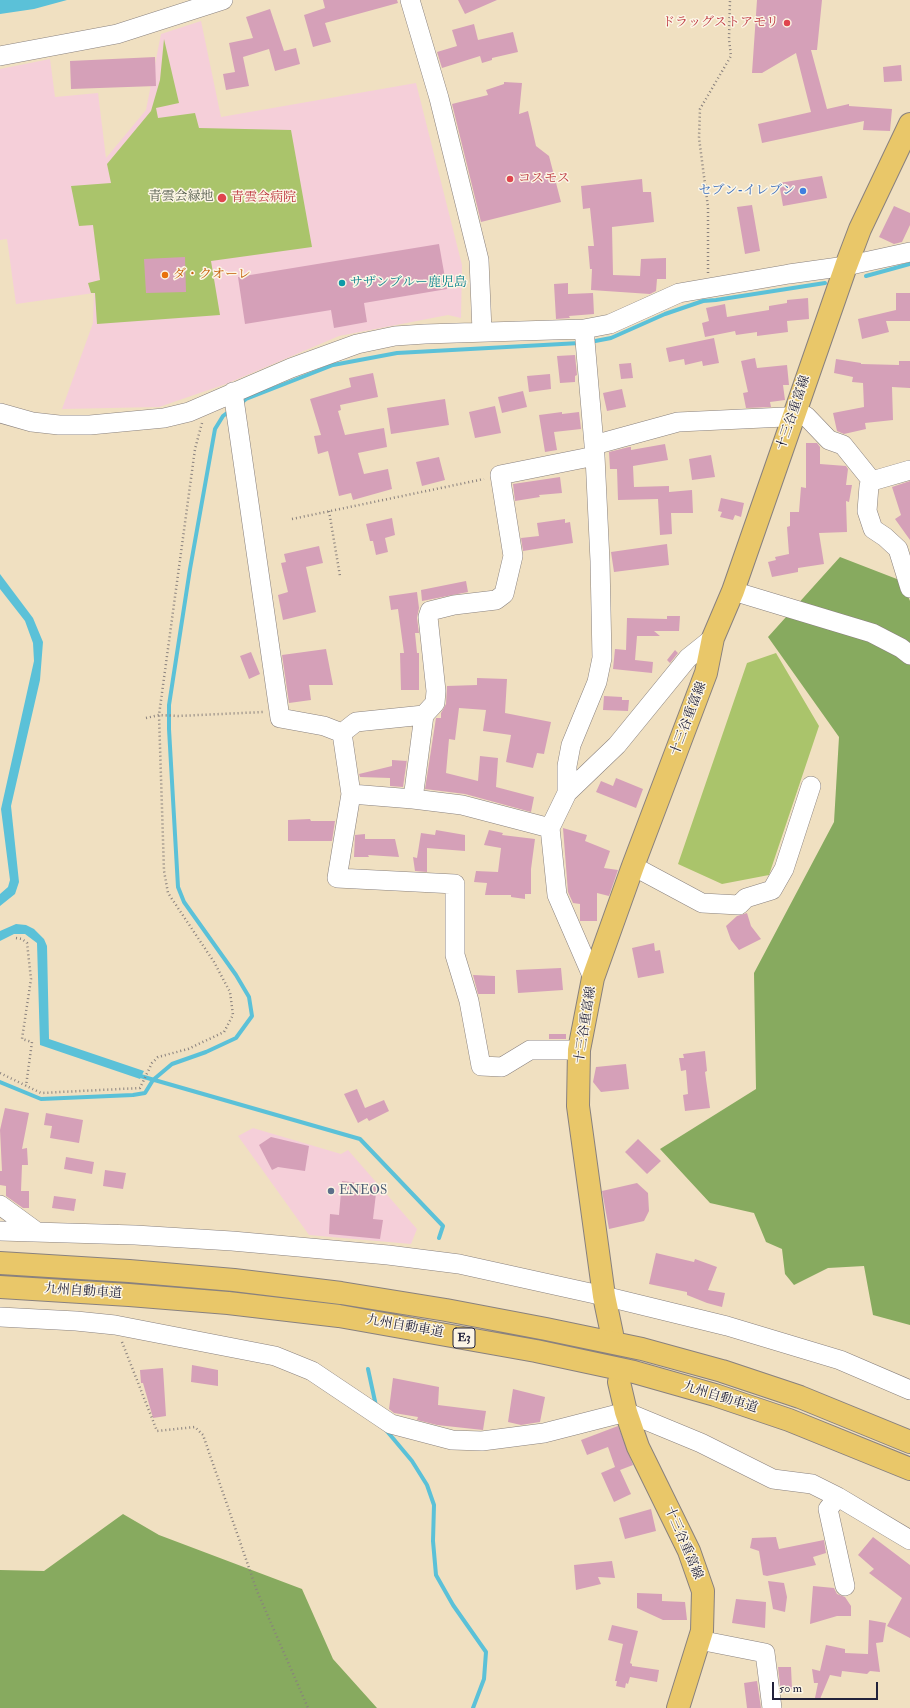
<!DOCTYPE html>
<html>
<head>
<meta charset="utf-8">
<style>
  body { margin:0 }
  #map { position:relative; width:910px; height:1708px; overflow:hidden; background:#f0e0c1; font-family:"IM FELL Double Pica",serif }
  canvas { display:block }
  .scale { position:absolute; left:772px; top:1682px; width:106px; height:18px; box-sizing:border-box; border:2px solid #22223b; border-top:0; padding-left:5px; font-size:12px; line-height:14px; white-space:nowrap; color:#22223b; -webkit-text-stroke:3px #fcf5e5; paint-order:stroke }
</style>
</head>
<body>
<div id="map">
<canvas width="910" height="1708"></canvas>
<div class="scale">50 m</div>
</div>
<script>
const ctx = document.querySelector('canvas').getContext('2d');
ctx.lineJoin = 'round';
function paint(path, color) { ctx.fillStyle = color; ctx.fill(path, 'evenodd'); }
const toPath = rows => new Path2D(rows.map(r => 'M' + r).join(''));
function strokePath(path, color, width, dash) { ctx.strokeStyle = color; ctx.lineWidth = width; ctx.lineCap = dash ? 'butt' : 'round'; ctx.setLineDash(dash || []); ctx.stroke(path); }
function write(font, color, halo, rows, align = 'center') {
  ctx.font = font + ' "IM FELL Double Pica","Noto Serif JP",serif'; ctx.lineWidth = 3; ctx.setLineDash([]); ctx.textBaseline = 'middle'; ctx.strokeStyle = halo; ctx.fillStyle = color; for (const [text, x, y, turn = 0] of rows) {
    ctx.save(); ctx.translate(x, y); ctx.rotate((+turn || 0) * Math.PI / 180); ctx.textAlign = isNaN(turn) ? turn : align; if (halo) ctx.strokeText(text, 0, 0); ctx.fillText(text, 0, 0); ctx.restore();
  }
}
paint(toPath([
  [201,21,221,117,416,83,462,265,461,318,448,315,339,336,226,384,159,407,62,409,93,323,94,293,16,304,7,239,0,240,0,69,50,59,55,97,98,93,106,158,146,110,161,34],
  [253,1128,341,1154,348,1150,417,1229,411,1244,309,1235,238,1136]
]), '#f5cfd9');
paint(toPath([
  [164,39,179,103,156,108,158,118,195,113,199,128,291,130,312,247,211,261,220,315,97,324,95,293,91,293,88,283,100,280,93,225,79,226,71,186,111,183,107,164,151,111,160,80],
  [776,653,819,726,769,875,722,884,678,864,747,663]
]), '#aac46b');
paint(toPath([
  [840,557,902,581,910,601,910,1325,873,1315,864,1266,828,1268,794,1285,785,1274,782,1249,766,1242,754,1213,710,1203,660,1149,756,1089,754,973,834,822,839,737,768,637],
  [123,1514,159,1535,302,1589,333,1659,377,1708,0,1708,0,1570,44,1571]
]), '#87aa5f');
paint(toPath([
  [0,0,67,0,34,9,0,14],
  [0,574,33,618,43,642,40,680,11,806,19,882,15,894,0,906,0,894,8,887,10,880,1,809,34,661,33,643,25,621,0,589],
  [16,924,26,925,34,929,44,939,47,946,49,1039,144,1071,140,1079,40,1045,37,943,25,934,14,934,0,941,0,931]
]), '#5bc1d8');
strokePath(toPath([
  [866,276,910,264],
  [590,342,611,338,665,314,703,301,716,300,825,283],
  [240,404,246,399,333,365,397,353,580,343],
  [137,1075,360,1139,443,1226,439,1238],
  [0,1082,41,1099,133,1095,145,1093,153,1080,172,1064,206,1052,236,1038,252,1016,249,997,236,975,184,902,178,887,169,729,169,705,190,569,215,429,223,416,231,410],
  [368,1369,376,1406],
  [386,1430,412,1461,427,1485,434,1505,433,1541,436,1575,453,1605,486,1652,484,1679,473,1708]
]), '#5bc1d8', 4);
paint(toPath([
  [323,0,397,0,398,3,325,23,331,42,313,47,304,15,325,8],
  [458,0,497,0,465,14],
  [757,0,822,0,817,50,811,50,827,109,849,104,849,106,892,109,890,131,863,130,864,121,762,143,758,124,811,112,796,53,762,73,752,73],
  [270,9,284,51,296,48,300,64,275,71,269,49,243,57,249,86,226,90,223,74,235,72,229,43,253,38,246,17],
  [474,24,478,40,513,32,518,52,492,58,492,60,482,63,480,56,442,68,437,52,457,46,452,30],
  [155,57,156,86,71,89,70,61],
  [901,65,902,81,884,82,883,67],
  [504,82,522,83,519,114,528,111,536,146,549,156,561,202,481,222,452,104,488,95,486,90,504,84],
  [822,176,827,198,783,206,779,183],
  [642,179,643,192,651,192,654,222,612,227,613,275,640,276,641,259,666,258,666,279,657,279,656,291,650,294,591,290,592,269,590,269,588,246,594,246,590,208,583,209,581,186],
  [752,205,760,251,745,254,737,207],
  [894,206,910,213,910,225,902,242,894,244,879,237],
  [439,244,447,289,364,303,367,322,334,328,331,310,245,324,238,277],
  [185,257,186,292,146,293,144,259],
  [568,283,568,294,593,293,594,314,569,316,570,318,556,319,554,284],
  [896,293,910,293,910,321,886,321,889,332,862,339,858,319,896,310],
  [808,298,809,319,787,321,788,332,757,336,757,332,736,335,735,331,705,337,702,323,709,321,706,308,725,304,727,317,769,310,769,306,787,303,787,300],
  [714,338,719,363,703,366,702,361,685,365,684,359,669,362,666,348],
  [575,355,577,375,575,376,575,382,560,383,557,356],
  [755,358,757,368,787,365,789,385,783,385,785,400,770,402,771,407,746,408,743,393,748,392,741,361],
  [836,359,861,363,861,364,899,365,899,361,910,361,910,388,892,387,893,420,865,423,866,429,844,434,837,431,833,413,864,407,863,383,852,382,853,377,834,373],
  [631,363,633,378,621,379,619,364],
  [373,373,378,397,340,405,341,410,338,411,345,435,384,428,387,447,358,453,364,474,388,469,392,489,353,500,351,493,339,496,328,451,318,454,314,436,321,435,310,399,351,387,349,378],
  [550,374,551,389,529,392,527,376],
  [622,389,626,407,607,411,603,393],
  [523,391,527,407,502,413,498,397],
  [445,399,449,425,391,434,387,408],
  [495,406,501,433,475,438,469,412],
  [562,412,562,414,579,412,581,429,554,432,557,450,545,452,539,415],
  [806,443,817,443,820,447,820,464,846,466,848,469,846,485,852,485,849,502,846,501,847,532,819,533,824,564,798,568,798,572,772,577,768,562,776,560,775,557,789,554,787,527,790,526,790,512,799,512,801,487,806,488],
  [665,444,668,460,633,466,634,487,669,486,669,492,692,490,693,513,671,513,672,534,660,535,658,499,618,500,617,469,610,469,609,452,629,447,631,447,631,450],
  [711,455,715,477,692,480,689,459],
  [439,457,445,480,422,486,416,462],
  [560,477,562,493,539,495,540,497,515,501,513,484],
  [910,481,910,540,895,519,901,515,892,487],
  [721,498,744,503,741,517,735,515,733,520,720,517,722,512,718,511],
  [392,518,395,535,385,538,388,552,376,555,373,541,370,541,366,524],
  [565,519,565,523,570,522,573,543,523,551,521,538,539,536,537,523],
  [667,544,669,565,614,572,611,552],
  [319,546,323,563,306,567,316,612,283,620,278,595,288,592,281,563,286,562,284,554],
  [466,581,468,592,422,601,421,590],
  [417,592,419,608,417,618,419,633,415,633,417,653,419,653,419,690,401,690,400,653,404,653,398,609,391,610,389,596],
  [667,616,680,616,679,631,654,631,660,636,637,636,635,660,653,662,652,673,613,669,615,649,626,650,627,618,667,619],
  [326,649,333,685,309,685,311,700,289,703,282,655],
  [675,650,678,653,670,663,667,660],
  [251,652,260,674,249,679,240,656],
  [477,678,507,679,505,713,551,722,544,754,537,753,533,768,506,762,511,735,483,731,486,710,459,708,455,740,449,739,446,773,478,781,480,756,498,758,496,787,534,797,531,812,465,794,425,789,436,718,441,718,441,713,446,704,447,686,477,685],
  [604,696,622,697,622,700,629,700,628,711,603,710],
  [407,759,403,787,390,786,390,778,360,777,359,774,392,766,392,760,407,761],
  [616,778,643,789,636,808,596,792,601,781,613,786],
  [310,819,311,821,335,821,332,841,288,841,288,820],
  [563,828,587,835,585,841,610,851,604,868,618,870,609,896,597,893,597,921,580,921,580,904,573,903,568,892],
  [436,830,465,835,465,851,427,848,427,872,415,871,413,857,417,858,421,833,435,835],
  [489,830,503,833,502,835,535,839,531,869,531,894,525,894,525,899,511,897,511,895,485,895,487,883,474,882,476,871,498,872,501,848,484,845],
  [365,834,365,839,395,839,399,857,368,855,369,857,354,857,355,835],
  [747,913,751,926,761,939,739,950,731,940,726,926,737,916],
  [654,943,655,951,660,950,664,973,638,978,632,948],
  [561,968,563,990,518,993,516,970],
  [473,975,495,976,495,994,478,994],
  [549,1034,566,1034,566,1039,549,1039],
  [705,1051,707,1071,705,1072,710,1108,685,1111,683,1095,688,1094,686,1070,681,1071,679,1058,684,1058,683,1054],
  [626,1064,629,1089,601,1092,593,1082,596,1067],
  [357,1089,365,1108,384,1100,389,1111,369,1121,367,1118,358,1123,344,1094],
  [5,1108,29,1113,22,1149,27,1148,28,1165,22,1165,21,1191,29,1191,29,1208,23,1208,6,1196,6,1186,0,1185,0,1171,2,1171,0,1130],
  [46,1113,83,1120,79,1143,50,1138,52,1126,44,1125],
  [271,1137,309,1146,305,1171,278,1167,272,1170,259,1145],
  [638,1139,661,1161,647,1174,625,1152],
  [66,1157,94,1162,92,1174,64,1169],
  [105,1170,126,1173,123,1189,103,1186],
  [342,1181,377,1185,373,1219,383,1220,380,1239,329,1234,330,1214,339,1215],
  [637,1183,648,1193,649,1211,644,1221,609,1229,602,1191],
  [54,1196,76,1199,74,1211,52,1208],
  [656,1253,694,1262,695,1259,717,1267,708,1290,725,1293,722,1307,707,1303,687,1295,687,1292,649,1284],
  [192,1365,218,1370,218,1386,191,1382],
  [163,1368,166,1416,153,1418,143,1383,141,1383,140,1370],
  [393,1378,439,1387,438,1405,486,1411,483,1430,437,1425,417,1420,418,1417,394,1413,389,1409],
  [513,1389,545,1397,540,1422,521,1425,508,1422],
  [618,1426,633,1465,620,1470,631,1494,614,1502,601,1473,615,1467,608,1447,587,1455,581,1440],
  [651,1509,656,1531,625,1539,619,1518],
  [776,1537,779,1549,824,1540,826,1553,813,1557,816,1565,767,1576,763,1575,759,1551,750,1548,752,1538],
  [873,1537,910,1565,910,1638,887,1626,902,1598,869,1573,874,1569,858,1555],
  [612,1561,615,1578,598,1577,601,1584,576,1590,574,1565],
  [768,1581,784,1583,787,1597,785,1612,773,1609],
  [813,1586,834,1588,837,1594,845,1597,851,1606,851,1616,837,1616,810,1624],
  [637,1593,662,1594,662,1601,685,1602,687,1620,663,1620,637,1608],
  [736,1599,766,1602,765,1628,732,1623],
  [869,1620,886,1623,883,1642,876,1643,880,1672,870,1671,867,1674,842,1671,841,1677,830,1675,820,1699,815,1698,818,1683,814,1683,812,1669,820,1671,826,1645,845,1649,845,1653,868,1654],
  [612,1625,638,1631,630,1663,632,1664,632,1666,659,1670,657,1682,630,1677,628,1684,626,1683,625,1688,616,1686,617,1681,615,1681,623,1644,608,1640],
  [778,1667,791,1667,792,1689,781,1694],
  [757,1681,761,1708,747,1708,744,1683]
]), '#d5a0b8');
const minor = toPath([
  [410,0,439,98,479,260,482,331],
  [0,56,117,34,223,0],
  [233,392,280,718,324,726,342,733,356,722,424,715,413,799,462,805,550,828],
  [0,413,32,422,59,425,90,425,164,418,189,412,291,368,357,344,395,336,425,334,584,329,610,324,679,293,789,274,846,266,910,252],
  [594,445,678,422,806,416,829,440,843,445,872,481,910,470],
  [872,481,869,486,867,511,873,529,885,537,898,549,910,588],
  [733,591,872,633,901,648,910,655],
  [424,715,435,703,436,691,428,617,430,611,454,605,496,600,504,594,513,556,500,475,595,456],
  [342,733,351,794,413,799],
  [567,793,567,766,571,745,597,682,602,658,600,561,595,456,584,329],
  [351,794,337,878,455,884,455,955,469,1001,481,1066,502,1067,530,1050,579,1050],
  [633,866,702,903,739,905,746,898,772,890,784,869,811,786],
  [593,978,557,895,550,828,567,793,617,745,688,658,713,638],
  [0,1205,37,1232],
  [0,1231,135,1235,232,1241,388,1255,459,1264,604,1296,727,1326,840,1360,910,1390],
  [0,1317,76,1321,115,1325,275,1356,312,1371,391,1424,452,1440,482,1441,544,1433,626,1412,701,1443,773,1479,812,1484,838,1497,910,1540],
  [838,1497,828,1509,845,1586],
  [699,1640,765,1653,772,1708]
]);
const major = toPath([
  [612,1334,604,1296,578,1106,579,1050,593,978,633,866,706,673,713,638,733,591,846,266,860,229,910,124],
  [619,1382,626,1412,638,1447,689,1551,703,1591,702,1631,678,1708]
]);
const highway = toPath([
  [0,1263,129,1271,234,1280,341,1293,446,1310,546,1329,642,1349,722,1371,800,1397,910,1442],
  [0,1287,129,1295,228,1303,339,1316,536,1351,634,1372,715,1395,789,1420,910,1469]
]);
strokePath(minor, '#89817e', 20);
strokePath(major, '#89817e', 24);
strokePath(highway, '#89817e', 24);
strokePath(toPath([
  [708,273,708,207,699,138,700,109,731,56,729,39,730,0],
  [329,511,340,576],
  [292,519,484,479],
  [146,718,159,715,178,716,263,712],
  [16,938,22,939,27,943,31,979,22,1039,32,1042,26,1086],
  [0,1073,41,1093,140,1088,152,1063,158,1057,188,1049,224,1032,233,1015,230,992,214,962,168,893,164,871,159,715,195,449,202,423],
  [122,1342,157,1431,195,1427,203,1435,257,1591,308,1708]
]), '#89817e', 2.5, [1, 3]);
strokePath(minor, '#fff', 19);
strokePath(major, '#e9c769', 22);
strokePath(highway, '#e9c769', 22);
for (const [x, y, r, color] of [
  [787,23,4,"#e0444e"],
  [510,179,4,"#e0444e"],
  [803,191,4,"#3f7fe0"],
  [222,198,5,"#e0444e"],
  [165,275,4,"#e8710a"],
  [342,283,4,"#0f9aa8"],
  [331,1191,4,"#5c6f8a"]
]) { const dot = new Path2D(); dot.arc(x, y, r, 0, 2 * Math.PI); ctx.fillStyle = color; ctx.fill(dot); strokePath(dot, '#fcf5e5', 1.5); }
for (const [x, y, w] of [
  [464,1338,22]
]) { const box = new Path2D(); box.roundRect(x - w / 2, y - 10, w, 20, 3); ctx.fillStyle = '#fcf5e5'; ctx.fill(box); strokePath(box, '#22223b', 1); }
write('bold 12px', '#22223b', null, [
  ["E3",464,1338]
]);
write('13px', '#be3a42', '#fcf5e5', [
  ["ドラッグストアモリ",779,23,"right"],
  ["コスモス",518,179],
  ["青雲会病院",231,198]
], 'left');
write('13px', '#366cbe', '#fcf5e5', [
  ["セブン-イレブン",795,191]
], 'right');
write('13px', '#525b4c', '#fcf5e5', [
  ["青雲会緑地",181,197]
]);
write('13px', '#c56008', '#fcf5e5', [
  ["ダ・クオーレ",173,275]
], 'left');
write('13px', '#0d838f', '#fcf5e5', [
  ["サザンブルー鹿児島",350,283]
], 'left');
write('13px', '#22223b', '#fcf5e5', [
  ["十三谷重富線",794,413,-71],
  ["十三谷重富線",689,719,-69],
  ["十三谷重富線",586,1025,-81],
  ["九州自動車道",83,1292,4],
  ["九州自動車道",405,1327,10],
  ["九州自動車道",720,1398,17],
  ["十三谷重富線",683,1543,67]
]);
write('13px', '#4e5e75', '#fcf5e5', [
  ["ENEOS",339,1191]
], 'left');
</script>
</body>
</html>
